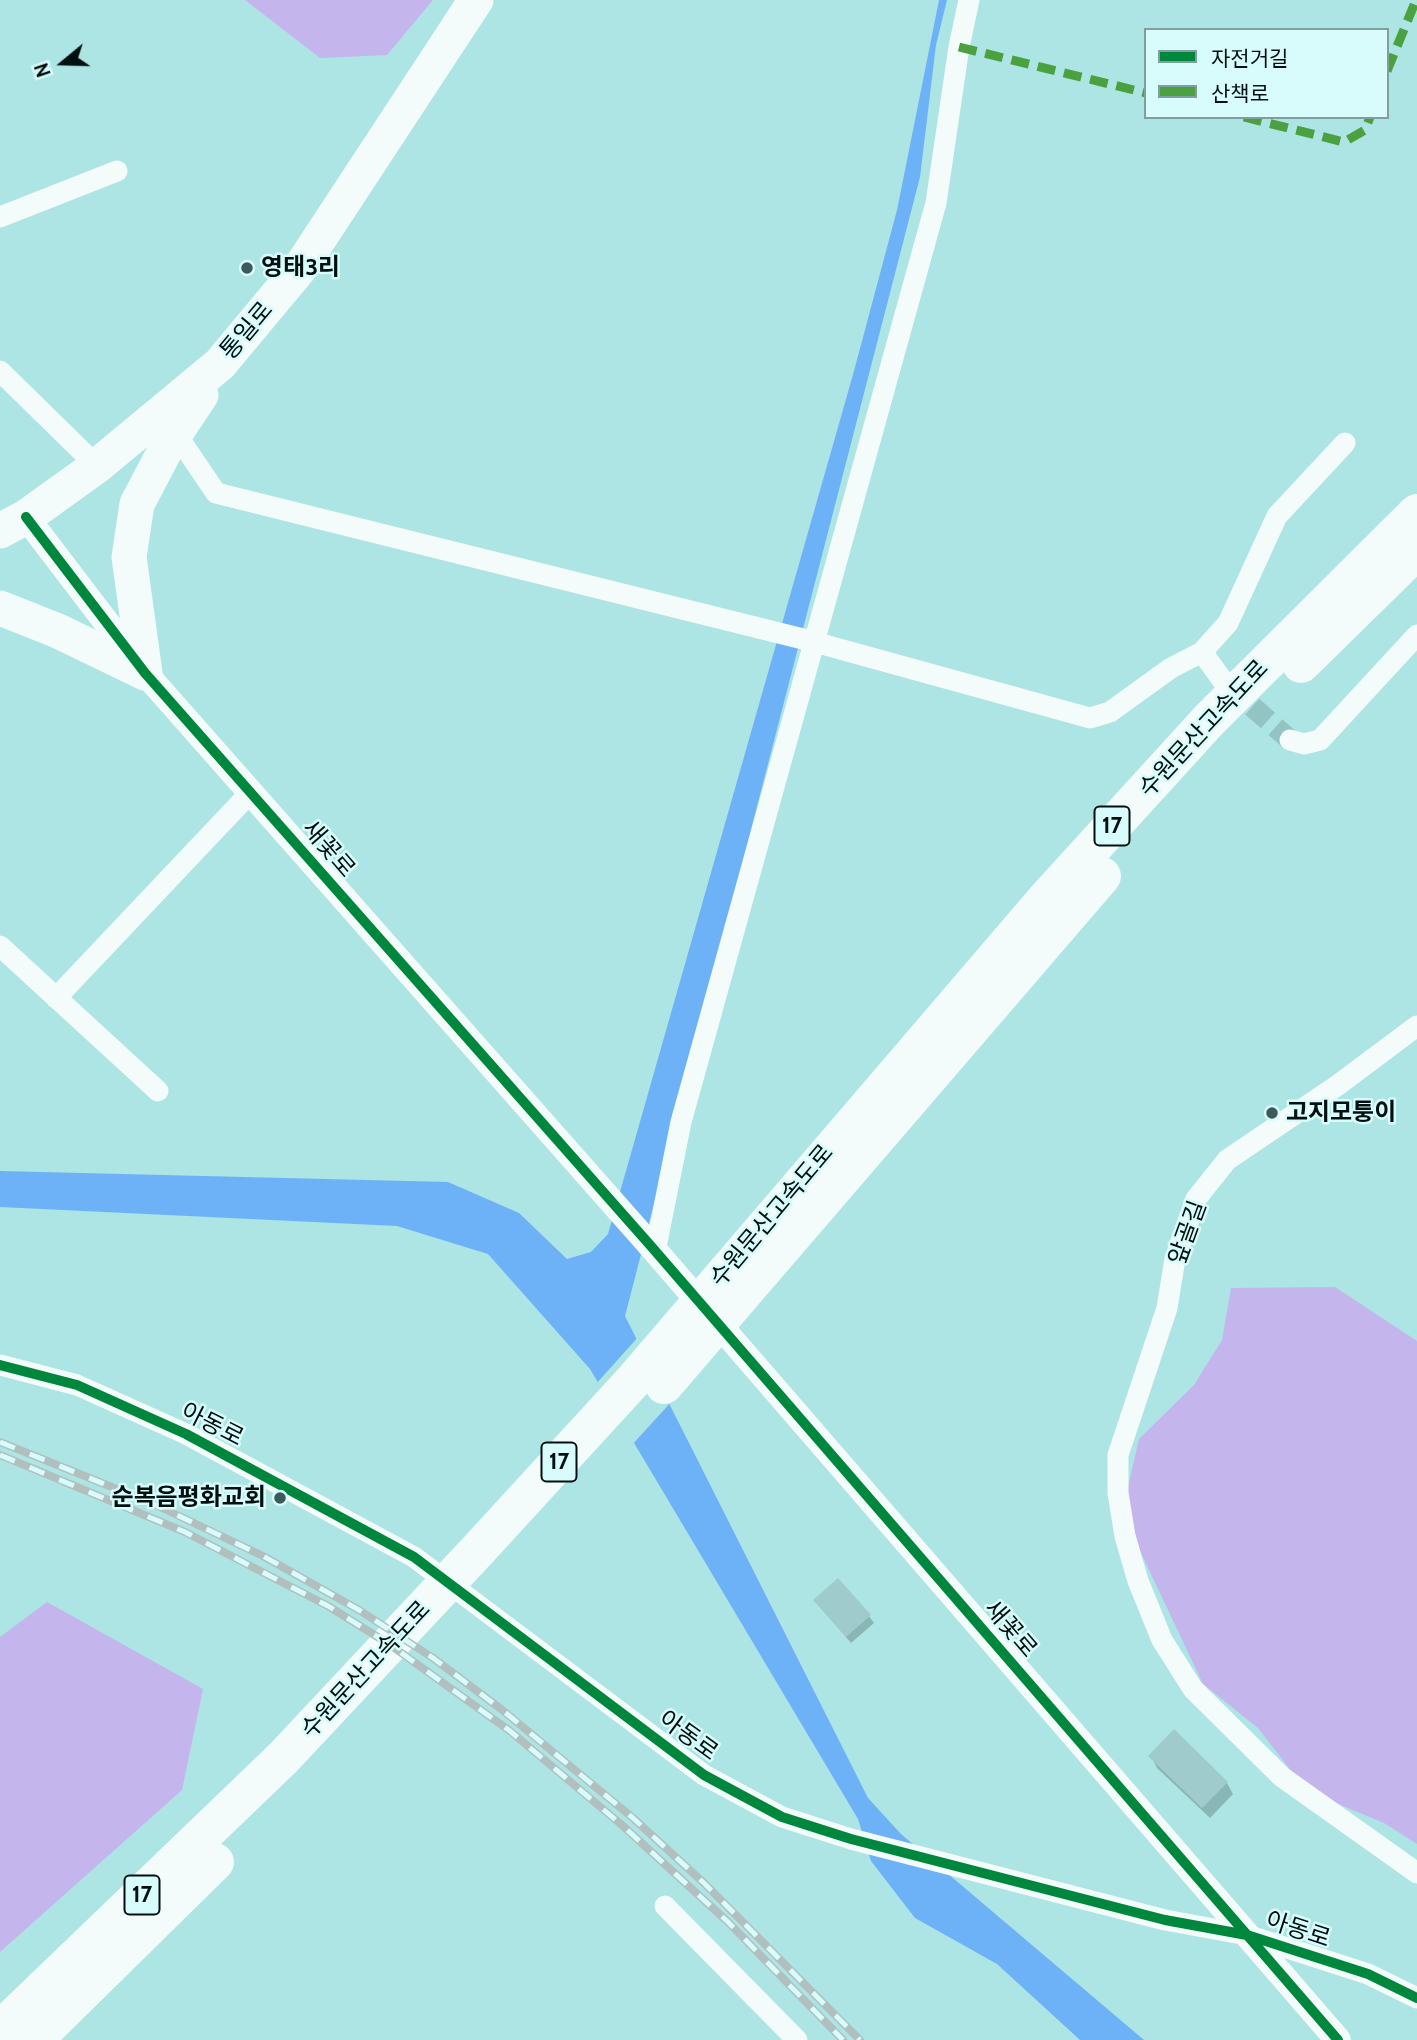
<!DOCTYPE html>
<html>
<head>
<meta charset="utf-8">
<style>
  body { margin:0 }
  #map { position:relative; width:1417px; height:2040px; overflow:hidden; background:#ade4e4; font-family:Cabin,"Noto Sans KR",sans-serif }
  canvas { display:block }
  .legend { position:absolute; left:1144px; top:28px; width:245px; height:91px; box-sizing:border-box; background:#d8fcfc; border:2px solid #829d9d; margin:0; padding:9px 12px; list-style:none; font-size:21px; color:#000f0f }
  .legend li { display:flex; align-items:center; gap:14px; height:35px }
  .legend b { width:35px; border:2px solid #829d9d }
  .north { position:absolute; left:28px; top:28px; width:70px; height:70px; -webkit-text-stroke:5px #d8fcfc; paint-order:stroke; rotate:251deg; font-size:19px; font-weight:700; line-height:28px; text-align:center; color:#000f0f }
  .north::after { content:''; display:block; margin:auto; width:24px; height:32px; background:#000f0f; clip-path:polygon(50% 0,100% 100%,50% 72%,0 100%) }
</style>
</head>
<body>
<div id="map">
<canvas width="1417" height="2040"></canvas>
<ul class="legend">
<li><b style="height:9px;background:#00873e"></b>자전거길</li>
<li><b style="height:9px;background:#4ba03f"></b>산책로</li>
</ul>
<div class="north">N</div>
</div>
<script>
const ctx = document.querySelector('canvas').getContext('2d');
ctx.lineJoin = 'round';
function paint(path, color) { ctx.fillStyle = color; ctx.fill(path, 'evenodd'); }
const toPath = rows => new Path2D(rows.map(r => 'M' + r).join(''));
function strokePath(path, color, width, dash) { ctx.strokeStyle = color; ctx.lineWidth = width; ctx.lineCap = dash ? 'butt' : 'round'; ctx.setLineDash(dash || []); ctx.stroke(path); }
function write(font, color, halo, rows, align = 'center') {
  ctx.font = font + ' Cabin,"Noto Sans KR",sans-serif'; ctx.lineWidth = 5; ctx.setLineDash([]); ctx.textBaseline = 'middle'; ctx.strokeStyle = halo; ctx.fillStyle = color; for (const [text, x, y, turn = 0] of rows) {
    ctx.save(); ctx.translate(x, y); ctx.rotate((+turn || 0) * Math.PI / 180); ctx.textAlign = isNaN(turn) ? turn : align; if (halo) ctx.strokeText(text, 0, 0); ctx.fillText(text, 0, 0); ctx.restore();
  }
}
paint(toPath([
  [245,0,433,0,387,55,320,58],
  [1335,1287,1417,1341,1417,1844,1384,1823,1307,1791,1258,1728,1203,1684,1140,1551,1125,1500,1139,1439,1194,1385,1222,1340,1231,1288],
  [47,1602,203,1689,182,1790,0,1952,0,1637]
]), '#c5b5ed');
paint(toPath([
  [939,0,947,0,936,45,920,177,625,1316,868,1798,901,1834,1144,2040,1080,2040,997,1964,915,1918,871,1861,858,1819,590,1369,488,1254,397,1226,0,1207,0,1171,448,1182,519,1213,567,1259,591,1252,608,1234,854,371,897,210]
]), '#6db2f6');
paint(toPath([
  [640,1335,673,1400,631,1446,595,1385]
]), '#ade4e4');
paint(toPath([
  [815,1601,869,1616,874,1623,851,1643],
  [1151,1756,1227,1783,1233,1794,1210,1818,1157,1768]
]), '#0003');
paint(toPath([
  [838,1578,871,1615,846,1637,813,1600],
  [1174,1729,1228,1782,1202,1808,1148,1756]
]), '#a0cbcc');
strokePath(toPath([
  [1229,686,1290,740]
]), '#93c4c4', 21, [21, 10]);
strokePath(toPath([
  [0,217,117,171],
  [0,371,97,466],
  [176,434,216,493,807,640,1090,718,1110,712,1171,668,1202,652,1228,623,1277,516,1345,443],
  [1202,652,1223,681],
  [1290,740,1304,744,1320,740,1417,635],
  [0,946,158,1091],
  [56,998,250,793],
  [1417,1026,1338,1085,1227,1160,1196,1199,1175,1259,1167,1308,1118,1455,1118,1493,1125,1536,1138,1581,1162,1640,1193,1689,1282,1777,1417,1873],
  [655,1252,681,1122,936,203,959,47,969,0],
  [0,1365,77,1385,186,1434,414,1557,704,1775,782,1817,851,1839,1165,1920,1247,1935,1368,1974,1417,1998],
  [665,1906,797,2040]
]), '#f3fbfb', 21);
strokePath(toPath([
  [26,517,145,673,650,1245,1338,2040]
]), '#f3fbfb', 26);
strokePath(toPath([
  [0,531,26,517,97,466,220,364,300,268,476,0],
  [0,608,58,631,145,673],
  [145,673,129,557,137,504,169,443,201,395]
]), '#f3fbfb', 35);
strokePath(toPath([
  [1301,664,1417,550],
  [664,1385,1102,876],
  [0,2030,283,1758,478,1550,633,1381,1045,900,1209,720,1417,513],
  [34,2040,215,1862]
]), '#f3fbfb', 38);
const rail = toPath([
  [0,1442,154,1504,263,1556,359,1610,433,1658,501,1709,633,1818,705,1884,860,2040],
  [0,1455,185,1532,328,1606,389,1644,510,1731,623,1826,728,1922,843,2040]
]);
strokePath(rail, '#b2bfbf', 8);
strokePath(rail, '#d8fcfc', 5, [16]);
strokePath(toPath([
  [959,47,1146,93],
  [1387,71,1416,0],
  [1244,117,1344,142,1365,130,1370,117]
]), '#4ba03f', 9, [18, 9]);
strokePath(toPath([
  [26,517,145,673,650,1245,1338,2040],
  [0,1365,77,1385,186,1434,414,1557,704,1775,782,1817,851,1839,1165,1920,1247,1935,1368,1974,1417,1998]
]), '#00873e', 10);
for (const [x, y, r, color] of [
  [247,268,7,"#3d5a5a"],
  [1272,1113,7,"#3d5a5a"],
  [280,1498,7,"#3d5a5a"]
]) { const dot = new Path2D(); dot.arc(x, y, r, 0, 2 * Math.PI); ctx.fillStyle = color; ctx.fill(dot); strokePath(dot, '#d8fcfc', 2.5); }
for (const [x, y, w] of [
  [1112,826,35],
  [559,1462,35],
  [142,1895,35]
]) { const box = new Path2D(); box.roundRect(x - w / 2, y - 19.5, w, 39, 5); ctx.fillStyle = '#d8fcfc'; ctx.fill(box); strokePath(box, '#000f0f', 2); }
write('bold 23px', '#000f0f', null, [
  ["17",1112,826],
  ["17",559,1462],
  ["17",142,1895]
]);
write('bold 24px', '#000f0f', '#d8fcfc', [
  ["영태3리",261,268],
  ["고지모퉁이",1286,1113],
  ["순복음평화교회",266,1498,"right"]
], 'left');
write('24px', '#000f0f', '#d8fcfc', [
  ["통일로",247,331,-50],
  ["수원문산고속도로",1204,729,-47],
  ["새꽃로",328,849,49],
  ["수원문산고속도로",772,1216,-50],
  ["앞골길",1188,1233,-70],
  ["아동로",212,1425,27],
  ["새꽃로",1010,1629,49],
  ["수원문산고속도로",366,1670,-47],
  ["아동로",688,1736,36],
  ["아동로",1298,1930,18]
]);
</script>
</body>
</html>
